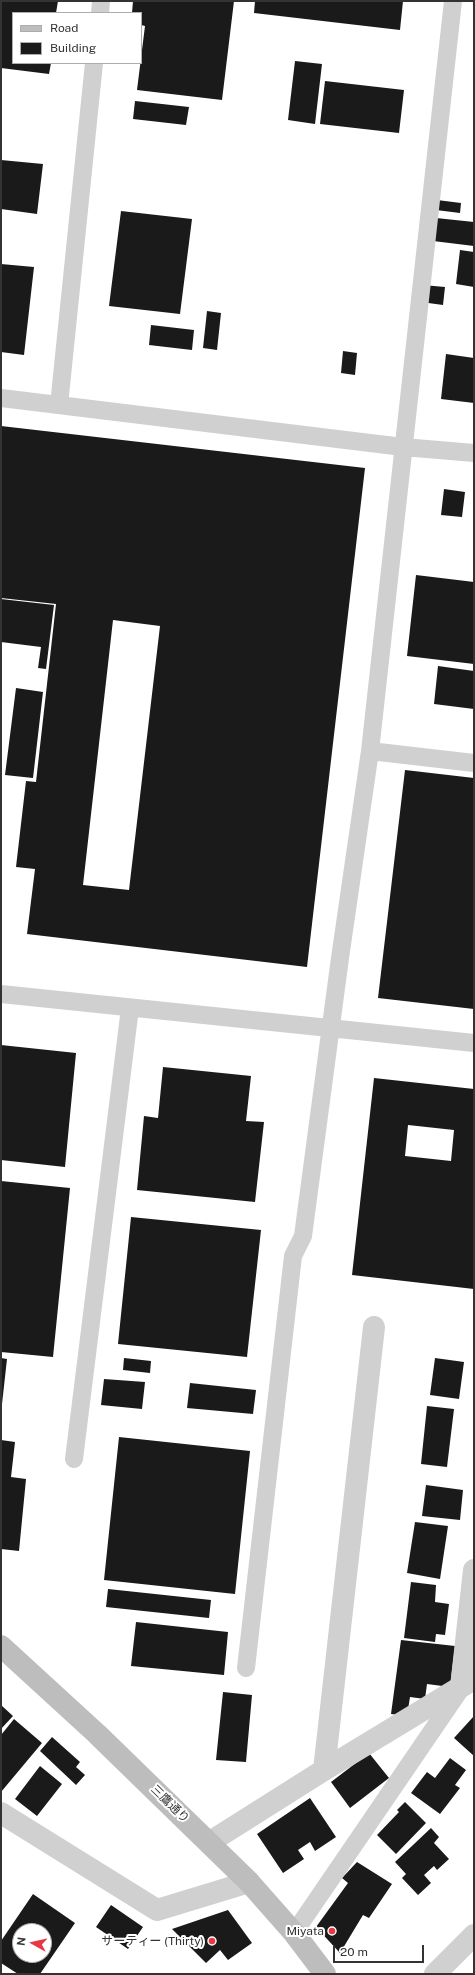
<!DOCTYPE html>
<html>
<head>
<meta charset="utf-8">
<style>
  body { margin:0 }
  #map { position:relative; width:475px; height:1975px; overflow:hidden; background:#fff; font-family:"Public Sans",sans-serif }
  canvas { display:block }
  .frame { position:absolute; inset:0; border:2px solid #333; pointer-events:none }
  .legend { position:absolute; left:12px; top:12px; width:130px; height:52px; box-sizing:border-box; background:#fff; border:1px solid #adadad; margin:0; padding:5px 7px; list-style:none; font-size:12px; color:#333 }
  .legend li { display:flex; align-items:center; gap:8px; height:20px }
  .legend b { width:20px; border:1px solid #adadad }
  .north { position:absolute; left:12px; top:1923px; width:40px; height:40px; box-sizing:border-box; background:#fff; border:1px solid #adadad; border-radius:50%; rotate:278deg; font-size:11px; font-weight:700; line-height:16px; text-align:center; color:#333 }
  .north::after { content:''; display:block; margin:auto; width:14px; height:18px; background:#e63946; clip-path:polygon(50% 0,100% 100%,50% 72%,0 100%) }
  .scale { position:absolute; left:333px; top:1945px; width:91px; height:18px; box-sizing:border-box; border:2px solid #333; border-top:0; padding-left:5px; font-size:12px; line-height:14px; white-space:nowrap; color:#333; -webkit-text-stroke:3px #fff; paint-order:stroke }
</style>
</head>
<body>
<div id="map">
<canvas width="475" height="1975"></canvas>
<div class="frame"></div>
<ul class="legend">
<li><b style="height:5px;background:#bdbdbd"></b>Road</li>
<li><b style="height:11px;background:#1a1a1a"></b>Building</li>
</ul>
<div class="north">N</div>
<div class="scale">20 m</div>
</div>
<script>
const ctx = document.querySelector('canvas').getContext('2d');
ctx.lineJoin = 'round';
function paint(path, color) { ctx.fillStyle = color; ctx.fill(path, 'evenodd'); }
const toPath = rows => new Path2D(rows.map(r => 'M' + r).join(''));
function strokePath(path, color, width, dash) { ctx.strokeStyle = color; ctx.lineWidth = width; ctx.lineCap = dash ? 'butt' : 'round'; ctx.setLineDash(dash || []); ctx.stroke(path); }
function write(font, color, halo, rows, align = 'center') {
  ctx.font = font + ' "Public Sans","Noto Sans JP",sans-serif'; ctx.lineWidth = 4; ctx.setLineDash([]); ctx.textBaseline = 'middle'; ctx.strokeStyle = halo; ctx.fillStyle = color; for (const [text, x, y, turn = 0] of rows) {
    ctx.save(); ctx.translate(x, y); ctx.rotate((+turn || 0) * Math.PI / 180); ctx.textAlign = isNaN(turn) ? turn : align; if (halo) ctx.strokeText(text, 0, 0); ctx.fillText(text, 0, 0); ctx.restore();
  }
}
paint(toPath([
  [1,1,58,1,56,13,13,13,13,63,51,63,49,74,1,68],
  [133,1,234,1,222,100,137,90,145,26,141,25,141,13,132,13],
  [255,1,403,1,400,30,254,13],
  [295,61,322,64,315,124,288,120],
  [325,81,404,90,399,133,320,124],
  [135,101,189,107,186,125,133,119],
  [1,160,43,164,37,214,1,209],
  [437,200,461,203,460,213,436,210],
  [121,211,192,219,180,314,109,306],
  [436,218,474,222,474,246,433,241],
  [460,250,474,252,474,287,456,284],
  [1,264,34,267,24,355,1,352],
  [423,285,445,287,443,305,421,302],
  [207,311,221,313,217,350,203,348],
  [151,325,194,330,192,350,149,345],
  [343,351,357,353,355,375,341,373],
  [446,354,474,358,474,403,441,399],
  [1,426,365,468,307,967,27,934,35,869,16,867,26,781,36,782,56,604,1,598],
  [113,620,160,626,129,890,83,885],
  [444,489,465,492,462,517,441,515],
  [416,575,474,582,474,664,407,656],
  [1,599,54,605,46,669,38,668,41,647,1,642],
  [438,666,474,671,474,709,434,704],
  [16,688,43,692,33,778,5,775],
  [405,770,474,778,474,1009,378,998],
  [1,1045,76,1053,65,1167,1,1160],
  [163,1067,251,1076,246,1121,264,1122,255,1202,137,1190,144,1116,158,1118],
  [374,1078,474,1089,474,1289,352,1275],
  [408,1125,454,1130,451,1161,405,1156],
  [1,1181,70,1188,53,1357,1,1352],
  [131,1217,261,1230,247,1357,118,1344],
  [1,1358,7,1359,2,1404,1,1403],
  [124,1358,151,1361,150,1373,123,1370],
  [435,1358,464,1362,459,1399,430,1395],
  [104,1379,145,1382,142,1409,101,1405],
  [190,1383,256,1390,253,1414,187,1408],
  [427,1406,454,1409,447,1467,421,1464],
  [119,1437,250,1451,235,1594,104,1580],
  [1,1440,15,1442,11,1477,26,1479,19,1551,1,1549],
  [426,1485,463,1490,460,1520,422,1516],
  [415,1522,448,1526,440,1579,407,1573],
  [411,1582,436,1585,435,1602,449,1604,445,1635,436,1634,435,1642,404,1638],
  [108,1589,211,1600,209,1618,106,1607],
  [136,1622,228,1632,224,1675,131,1666],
  [401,1640,455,1646,450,1687,427,1684,425,1699,410,1697,407,1716,391,1714],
  [223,1692,252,1695,246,1762,216,1760],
  [1,1705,13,1716,1,1729],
  [474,1716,474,1756,454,1738],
  [14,1719,42,1743,1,1792,1,1735],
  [52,1737,80,1762,76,1767,85,1775,76,1785,40,1751],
  [369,1753,389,1778,350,1808,331,1782],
  [450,1758,466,1770,455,1785,460,1788,440,1814,411,1793,427,1772,435,1778],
  [40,1766,62,1784,37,1816,15,1799],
  [310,1798,336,1837,315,1851,310,1842,298,1850,304,1859,283,1873,257,1834],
  [405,1802,426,1823,396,1854,377,1835,399,1812,397,1810],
  [431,1828,439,1837,434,1843,449,1859,437,1870,434,1866,424,1875,431,1883,418,1895,402,1878,406,1874,395,1862],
  [357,1862,392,1884,369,1918,363,1915,340,1953,316,1927,348,1883,342,1878],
  [33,1894,75,1923,40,1974,18,1974,1,1963,1,1941],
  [20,1931,44,1931,44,1955,20,1955],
  [111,1905,143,1927,128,1949,96,1927],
  [228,1910,252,1943,228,1960,220,1950,206,1963,172,1929]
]), '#1a1a1a');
strokePath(toPath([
  [100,13,101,1],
  [1,398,403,447,474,453],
  [59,405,94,63],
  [370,751,474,763],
  [1,994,474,1043],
  [74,1459,130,1008],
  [246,1668,293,1256,303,1236,340,958,370,751,453,1],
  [294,1933,460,1690]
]), '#d0d0d0', 18);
strokePath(toPath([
  [461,1687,474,1570],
  [324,1770,374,1327],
  [1,1813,157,1910,249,1882],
  [210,1842,324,1770,474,1679],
  [435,1974,474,1935]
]), '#d0d0d0', 22);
strokePath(toPath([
  [1,1646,97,1734,249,1882,294,1933,325,1974]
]), '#bdbdbd', 22);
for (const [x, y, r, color] of [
  [332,1931,4,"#e63946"],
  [212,1941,4,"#e63946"]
]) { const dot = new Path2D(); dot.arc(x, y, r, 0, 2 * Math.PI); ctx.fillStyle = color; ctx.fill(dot); strokePath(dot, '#fff', 1.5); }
write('12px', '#333', '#fff', [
  ["三鷹通り",170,1804,44]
]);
write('12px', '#333', '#fff', [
  ["Miyata",324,1931],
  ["サーティー (Thirty)",204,1941]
], 'right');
</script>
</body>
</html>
